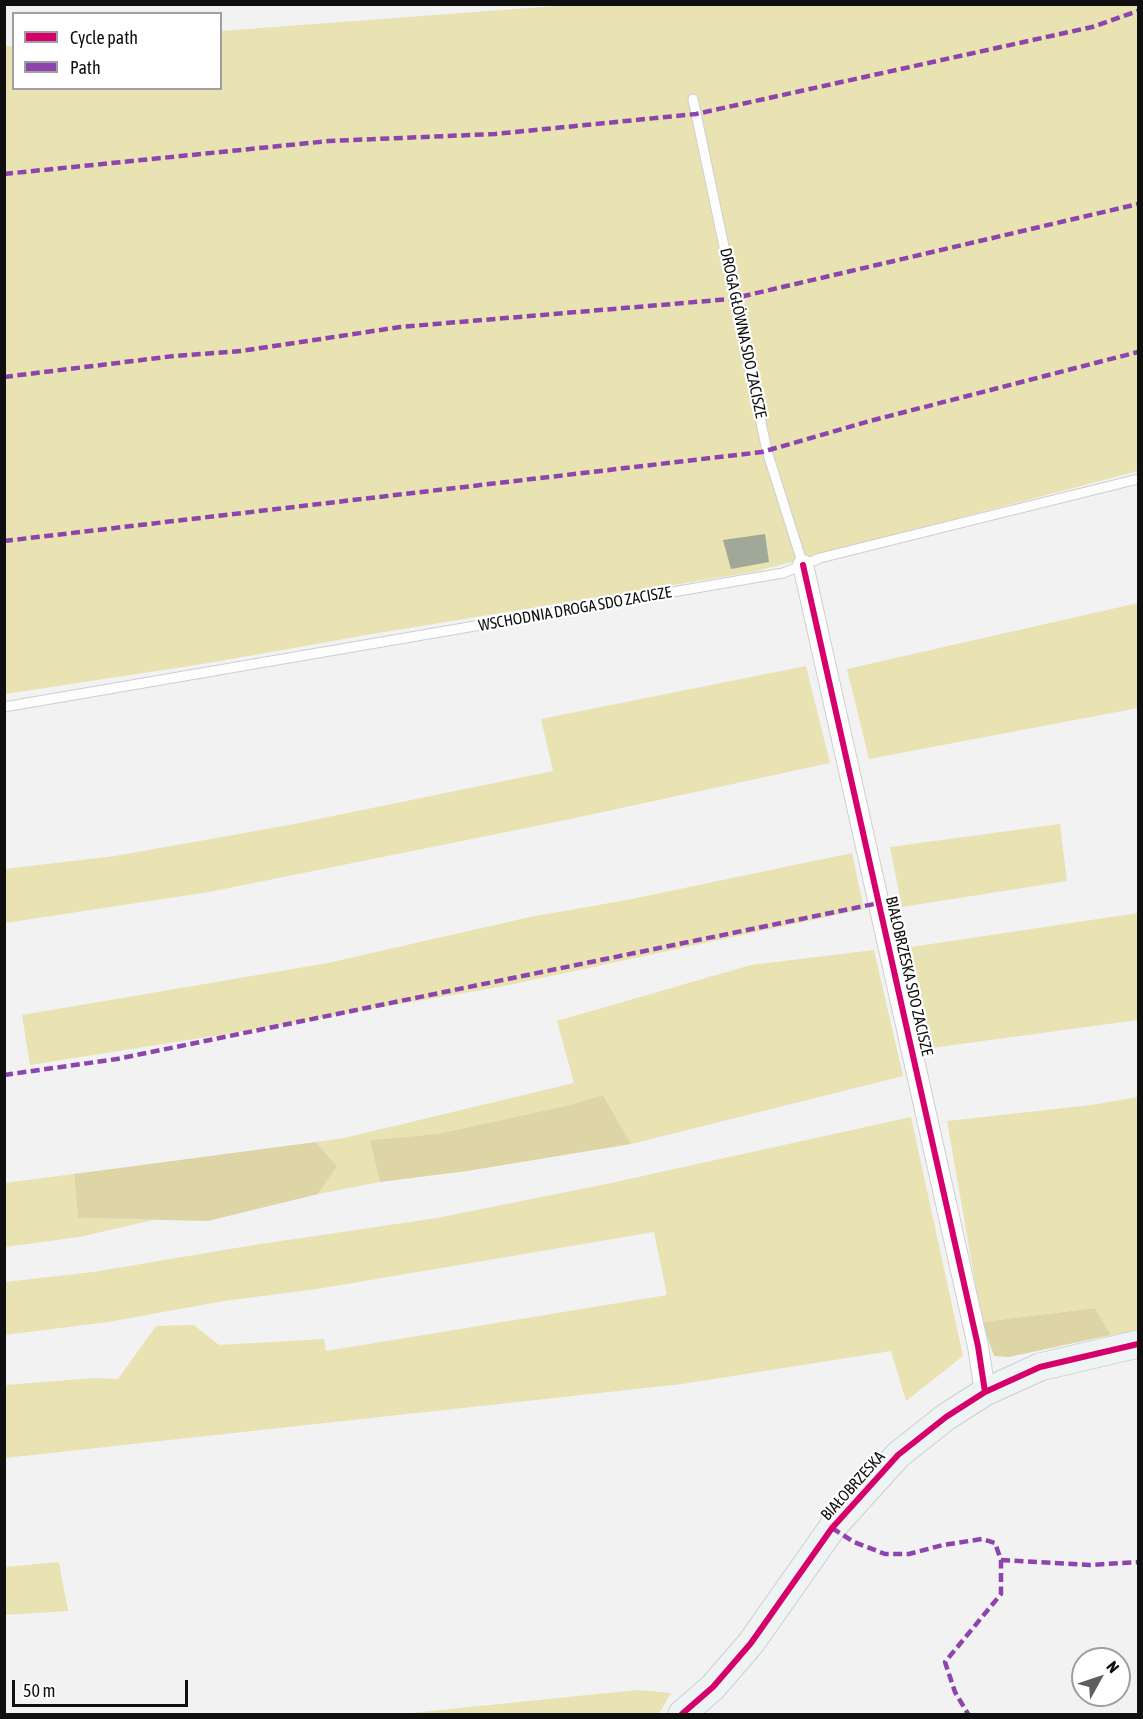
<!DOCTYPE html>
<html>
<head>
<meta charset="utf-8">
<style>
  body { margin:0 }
  #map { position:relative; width:1143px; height:1719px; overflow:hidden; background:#f1f2f1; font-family:"Asap Condensed",sans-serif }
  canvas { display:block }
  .frame { position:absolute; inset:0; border:6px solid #0e0f0e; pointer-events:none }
  .legend { position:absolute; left:12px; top:12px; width:210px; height:78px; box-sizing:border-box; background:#fff; border:2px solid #9f9f9f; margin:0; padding:8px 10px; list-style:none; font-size:18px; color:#0e0f0e }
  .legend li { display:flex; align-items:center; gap:12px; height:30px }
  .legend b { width:30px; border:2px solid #9f9f9f }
  .north { position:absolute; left:1071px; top:1647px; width:60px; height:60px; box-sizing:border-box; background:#fff; border:2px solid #9f9f9f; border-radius:50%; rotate:50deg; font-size:16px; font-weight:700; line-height:24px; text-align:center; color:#0e0f0e }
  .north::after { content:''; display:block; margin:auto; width:21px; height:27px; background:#5d5e5d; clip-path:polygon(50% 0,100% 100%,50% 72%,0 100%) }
  .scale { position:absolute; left:12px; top:1680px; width:176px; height:27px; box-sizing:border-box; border:3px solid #0e0f0e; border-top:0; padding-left:8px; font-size:18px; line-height:21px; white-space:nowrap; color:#0e0f0e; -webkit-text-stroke:4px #fff; paint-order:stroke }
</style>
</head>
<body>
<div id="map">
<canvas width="1143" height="1719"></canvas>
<div class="frame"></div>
<ul class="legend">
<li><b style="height:8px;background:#d6006c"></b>Cycle path</li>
<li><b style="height:8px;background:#8e44ad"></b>Path</li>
</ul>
<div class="north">N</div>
<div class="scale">50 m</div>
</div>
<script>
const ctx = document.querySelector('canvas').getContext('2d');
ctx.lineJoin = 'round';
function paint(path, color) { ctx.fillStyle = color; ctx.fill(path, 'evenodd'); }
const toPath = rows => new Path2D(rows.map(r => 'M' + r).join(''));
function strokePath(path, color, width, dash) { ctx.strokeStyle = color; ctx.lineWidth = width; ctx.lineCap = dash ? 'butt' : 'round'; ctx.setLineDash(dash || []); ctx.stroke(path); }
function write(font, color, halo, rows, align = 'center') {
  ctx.font = font + ' "Asap Condensed",sans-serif'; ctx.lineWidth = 4.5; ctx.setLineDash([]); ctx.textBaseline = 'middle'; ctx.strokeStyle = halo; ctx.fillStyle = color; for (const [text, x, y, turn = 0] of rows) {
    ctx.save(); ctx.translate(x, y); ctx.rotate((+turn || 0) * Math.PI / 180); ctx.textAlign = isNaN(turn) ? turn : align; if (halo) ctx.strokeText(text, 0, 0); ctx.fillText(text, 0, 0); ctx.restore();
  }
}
paint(toPath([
  [582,4,1138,5,1138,471,753,572,372,634,209,663,5,694,5,46,13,46,14,88,220,88,221,31],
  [1138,603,1138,708,869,759,847,669],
  [806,666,830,763,561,821,209,892,5,923,5,869,115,856,289,825,553,771,541,719],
  [1060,824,1067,881,902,907,890,847],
  [852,853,864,909,504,986,245,1031,30,1065,22,1015,328,963,530,917,627,900],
  [1138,913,1138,1020,931,1048,911,947],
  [874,950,903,1076,631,1144,603,1095,565,1106,437,1134,371,1140,380,1182,318,1194,337,1166,316,1142,344,1138,574,1083,557,1021,751,965],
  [1138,1097,1138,1331,1111,1335,1095,1308,982,1322,947,1121,1091,1105],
  [911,1117,963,1356,906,1401,891,1351,682,1384,5,1458,5,1385,95,1378,118,1379,156,1326,194,1325,219,1345,324,1339,326,1351,667,1295,654,1232,317,1289,224,1301,108,1322,5,1335,5,1282,93,1272,254,1245,437,1218,611,1183],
  [74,1174,78,1218,153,1220,79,1237,5,1247,4,1183],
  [59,1562,68,1611,5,1615,5,1567],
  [637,1690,671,1693,660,1712,656,1714,401,1714]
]), '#e9e2b3');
paint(toPath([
  [603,1095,631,1144,467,1171,380,1182,370,1140,437,1134,565,1106],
  [316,1142,337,1166,318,1194,208,1221,78,1218,74,1174],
  [1095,1308,1111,1335,1009,1357,994,1356,982,1322]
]), '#ddd5a6');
paint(toPath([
  [765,534,769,562,731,569,723,540]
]), '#a0a89a');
const lane = toPath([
  [693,99,767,451,803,565],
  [4,707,783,573,820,558,1138,479]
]);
const street = toPath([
  [803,565,978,1346,985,1392]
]);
const secondary = toPath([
  [682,1714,713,1687,751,1643,832,1528,898,1455,946,1417,985,1392,1040,1367,1138,1344]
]);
strokePath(lane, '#cecfcf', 11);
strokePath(street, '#cecfcf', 22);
strokePath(secondary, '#cecfcf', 29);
strokePath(lane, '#fdfdfd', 9);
strokePath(street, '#fdfdfd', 20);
strokePath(secondary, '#eef3f3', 27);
strokePath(toPath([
  [4,174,329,141,495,134,696,114,1092,27,1138,11],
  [4,377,174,356,241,351,400,327,731,299,1138,204],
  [4,541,762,452,870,421,1138,352],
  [4,1075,117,1059,879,903],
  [832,1528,854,1542,885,1554,909,1554,943,1545,982,1539,995,1543,1001,1560,1001,1594,945,1662,955,1692,968,1714],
  [1001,1560,1090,1565,1138,1562]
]), '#8e44ad', 4.5, [9, 4.5]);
strokePath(toPath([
  [803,565,978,1346,985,1392],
  [682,1714,713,1687,751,1643,832,1528,898,1455,946,1417,985,1392,1040,1367,1138,1344]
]), '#d6006c', 6);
write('16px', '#0e0f0e', '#fff', [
  ["DROGA GŁÓWNA SDO ZACISZE",743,333,78],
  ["WSCHODNIA DROGA SDO ZACISZE",575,609,-10],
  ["BIAŁOBRZESKA SDO ZACISZE",909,976,77],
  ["BIAŁOBRZESKA",853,1486,-48]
]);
</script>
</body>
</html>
